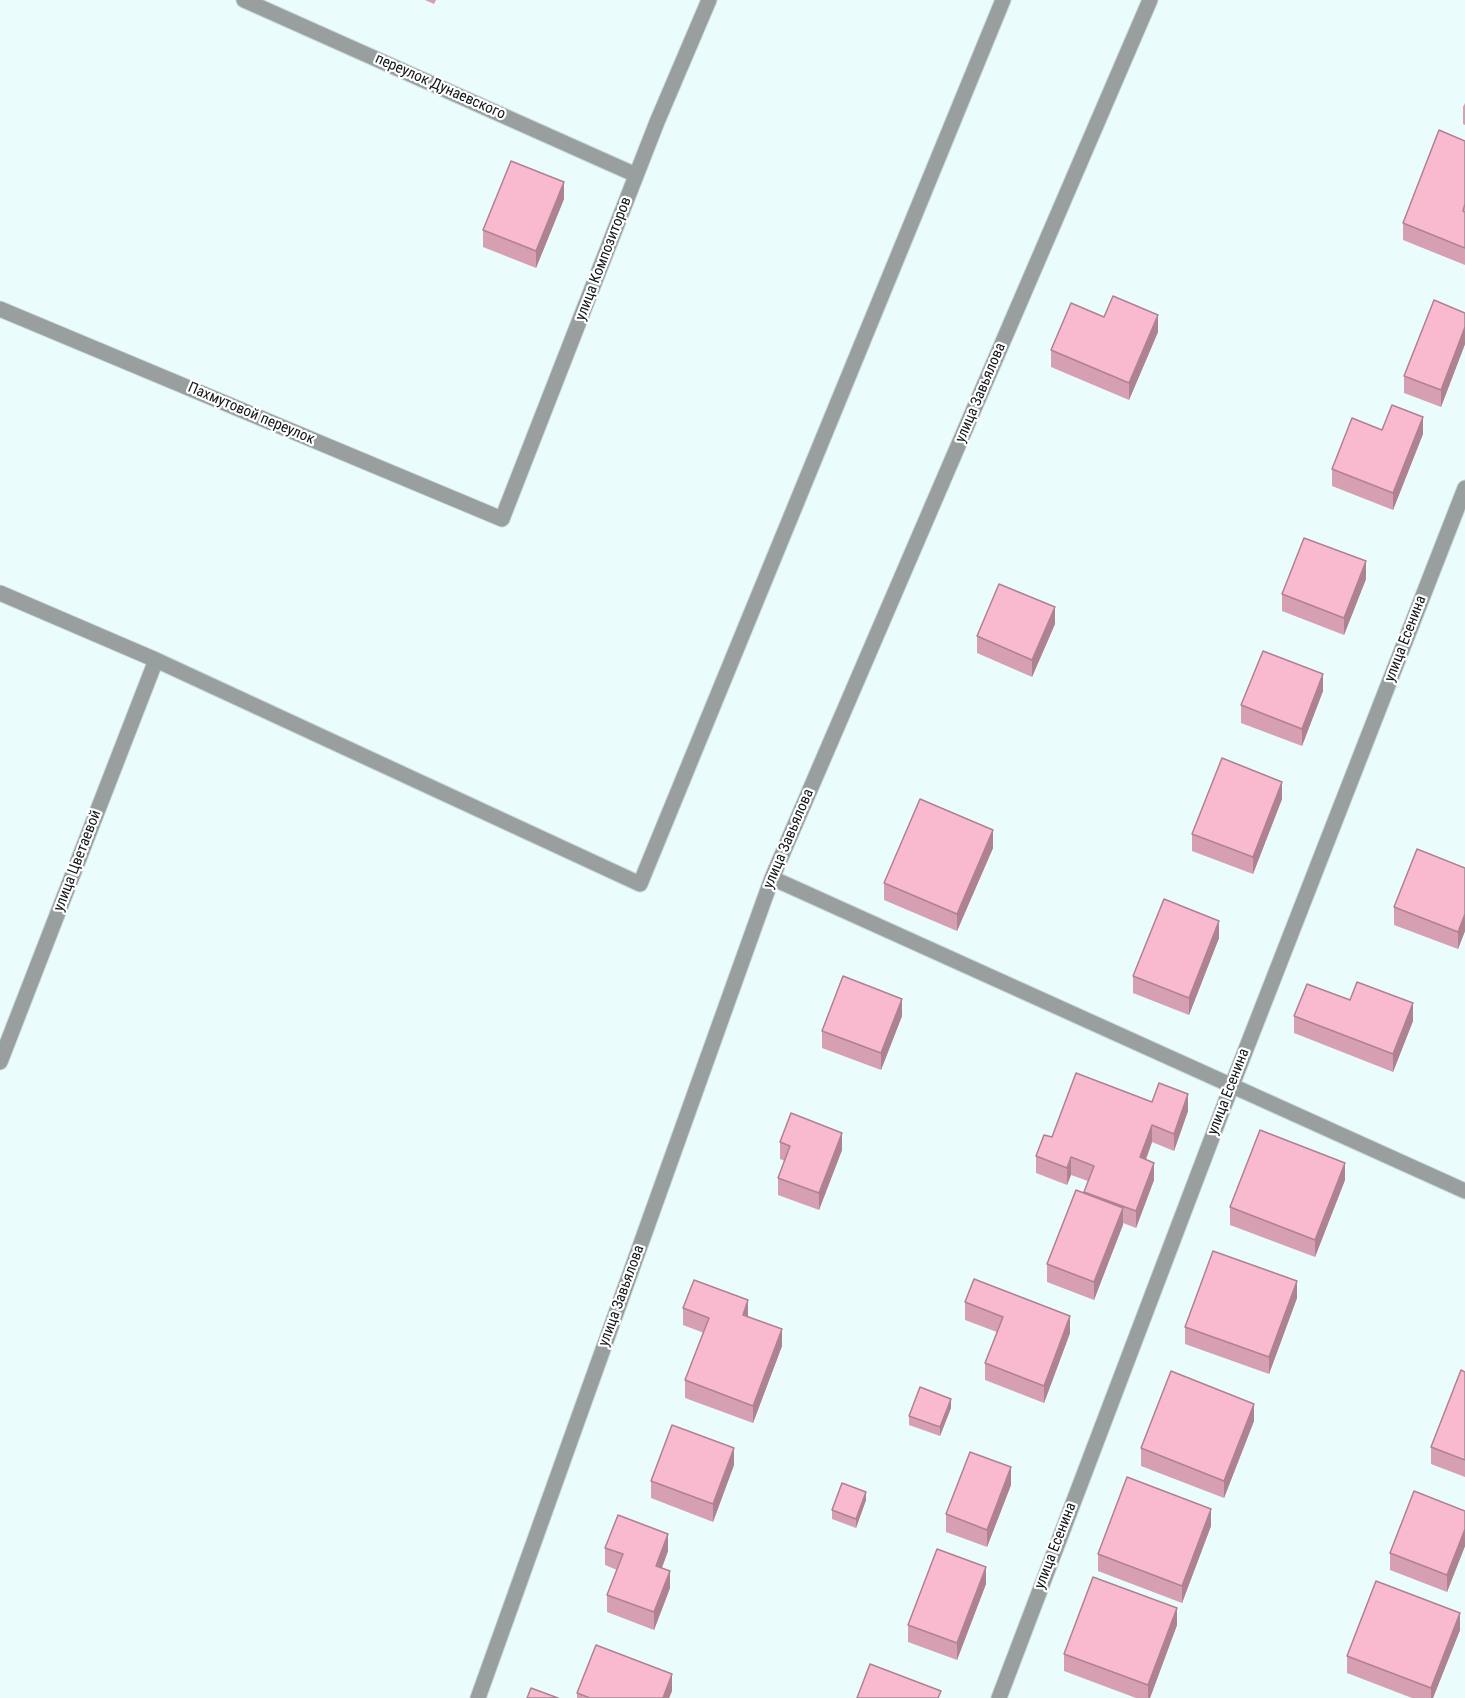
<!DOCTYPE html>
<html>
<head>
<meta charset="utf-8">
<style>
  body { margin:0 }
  canvas { display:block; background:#ebfcfc }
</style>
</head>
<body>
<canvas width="1465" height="1698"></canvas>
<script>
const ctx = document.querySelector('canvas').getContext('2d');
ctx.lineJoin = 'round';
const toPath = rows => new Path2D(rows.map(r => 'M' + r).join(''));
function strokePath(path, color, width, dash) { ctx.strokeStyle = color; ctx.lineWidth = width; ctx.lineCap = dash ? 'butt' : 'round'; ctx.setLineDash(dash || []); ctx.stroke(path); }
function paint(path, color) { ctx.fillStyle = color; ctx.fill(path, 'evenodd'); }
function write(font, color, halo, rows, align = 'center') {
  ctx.font = font + ' "Roboto Condensed",sans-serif'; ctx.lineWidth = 4.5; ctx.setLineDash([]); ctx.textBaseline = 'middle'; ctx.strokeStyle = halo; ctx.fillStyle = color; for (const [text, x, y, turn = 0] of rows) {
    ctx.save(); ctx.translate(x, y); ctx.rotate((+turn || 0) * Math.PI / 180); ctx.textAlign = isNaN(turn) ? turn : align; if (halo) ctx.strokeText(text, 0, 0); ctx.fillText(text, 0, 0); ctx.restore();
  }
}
const minor = toPath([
  [244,0,636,175],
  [0,309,502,519,657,122,709,0],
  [0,593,156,660,640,884,1003,0],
  [772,878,1465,1191],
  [0,1062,156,660],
  [478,1698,772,878,1150,0],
  [999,1698,1232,1085,1465,488]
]);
strokePath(minor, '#c8d7d7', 17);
strokePath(minor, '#999f9f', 15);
paint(toPath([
  [425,0,436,0,434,4],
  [1465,103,1465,125,1463,124,1463,107],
  [1465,141,1465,265,1403,240,1403,223],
  [564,199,536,268,483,247,483,230],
  [1465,313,1465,344,1441,407,1404,393,1404,376],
  [1104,317,1158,332,1129,400,1051,367,1051,350],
  [1382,430,1423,434,1393,510,1332,486,1332,469],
  [1366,579,1344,635,1282,611,1282,594],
  [1055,624,1032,677,977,653,977,636],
  [1323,691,1302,746,1241,723,1241,705],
  [1282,799,1253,874,1192,851,1192,834],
  [993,848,957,931,884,900,884,883],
  [1465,868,1465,931,1458,949,1394,925,1394,907],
  [1219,938,1189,1015,1133,993,1133,976],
  [1350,1000,1413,1021,1393,1072,1294,1033,1294,1016],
  [902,1016,881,1070,822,1048,822,1031],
  [1152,1102,1188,1111,1174,1151,1152,1142,1146,1160,1154,1180,1136,1228,1123,1223,1094,1300,1047,1282,1047,1264,1084,1193,1088,1181,1071,1175,1067,1185,1036,1173,1036,1156,1052,1137],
  [780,1142,842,1150,819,1210,778,1195,778,1178,785,1161,780,1159],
  [1345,1180,1315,1257,1230,1225,1230,1207],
  [1297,1298,1269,1374,1185,1344,1185,1327],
  [965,1302,1070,1333,1044,1403,985,1380,985,1363,997,1332,965,1320],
  [683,1308,748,1316,782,1346,753,1423,685,1398,685,1380,704,1333,683,1325],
  [1465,1372,1465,1477,1431,1464,1431,1447],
  [951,1408,940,1436,909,1425,909,1416],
  [1254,1421,1224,1498,1141,1466,1141,1448],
  [734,1465,713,1522,651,1498,651,1481],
  [1011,1485,987,1547,946,1532,946,1514],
  [866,1500,856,1528,832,1519,832,1510],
  [1465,1511,1465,1546,1447,1592,1390,1570,1390,1553],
  [1211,1526,1182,1603,1098,1571,1098,1554],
  [605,1548,668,1551,662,1568,670,1588,654,1630,607,1612,607,1595,617,1570,605,1565],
  [986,1584,957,1660,908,1642,908,1625],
  [1177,1625,1150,1698,1136,1698,1064,1671,1064,1654],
  [1460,1630,1433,1698,1412,1698,1347,1673,1347,1656],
  [672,1691,669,1698,577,1698,577,1693]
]), '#d6a0b2');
paint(toPath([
  [564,182,564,199,536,268,536,251],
  [1158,315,1158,332,1129,400,1129,383],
  [1465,327,1465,344,1441,407,1441,390],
  [1423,417,1423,434,1393,510,1393,493],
  [1366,561,1366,579,1344,635,1344,618],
  [1055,607,1055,624,1032,677,1032,660],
  [1323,674,1323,691,1302,746,1302,729],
  [1282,782,1282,799,1253,874,1253,857],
  [993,830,993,848,957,931,957,914],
  [1465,914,1465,931,1458,949,1458,932],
  [1219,921,1219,938,1189,1015,1189,998],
  [902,999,902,1016,881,1070,881,1053],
  [1413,1003,1413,1021,1393,1072,1393,1054],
  [1188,1094,1188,1111,1174,1151,1174,1134],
  [1152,1125,1152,1142,1140,1175,1140,1157],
  [842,1133,842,1150,819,1210,819,1193],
  [1071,1157,1071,1175,1067,1185,1067,1168],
  [1154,1163,1154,1180,1136,1228,1136,1211],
  [1345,1163,1345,1180,1315,1257,1315,1240],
  [1123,1208,1123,1225,1094,1300,1094,1282],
  [1297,1281,1297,1298,1269,1374,1269,1357],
  [748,1300,748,1317,743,1315],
  [1070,1316,1070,1333,1044,1403,1044,1386],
  [782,1329,782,1346,753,1423,753,1406],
  [951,1399,951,1408,940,1436,940,1427],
  [1254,1404,1254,1421,1224,1498,1224,1481],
  [734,1448,734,1465,713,1522,713,1504],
  [1011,1467,1011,1485,987,1547,987,1530],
  [866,1492,866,1500,856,1528,856,1519],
  [1211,1509,1211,1526,1182,1603,1182,1586],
  [1465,1529,1465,1546,1447,1592,1447,1575],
  [668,1534,668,1551,656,1583,656,1566],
  [986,1567,986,1584,957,1660,957,1643],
  [670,1571,670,1588,654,1630,654,1612],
  [1177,1608,1177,1625,1150,1698,1148,1698,1148,1685],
  [1460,1613,1460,1630,1433,1698,1431,1698,1431,1688],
  [672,1674,672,1691,669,1698,663,1698]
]), '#ae8291');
const building = toPath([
  [1439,130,1465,141,1465,204,1463,211,1465,212,1465,248,1403,223,1439,130],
  [511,161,564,182,536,251,483,230,511,161],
  [1113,296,1158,315,1129,383,1051,350,1071,303,1104,317,1113,296],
  [1434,300,1465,313,1465,327,1441,390,1404,376,1434,300],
  [1392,405,1423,417,1393,493,1332,469,1352,418,1382,430,1392,405],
  [1304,538,1366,561,1344,618,1282,594,1304,538],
  [999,584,1055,607,1032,660,977,636,999,584],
  [1263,651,1323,674,1302,729,1241,705,1263,651],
  [1222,758,1282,782,1253,857,1192,834,1222,758],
  [920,799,993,830,957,914,884,883,920,799],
  [1417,849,1465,868,1465,914,1458,932,1394,907,1417,849],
  [1164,899,1219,921,1189,998,1133,976,1164,899],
  [843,976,902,999,881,1053,822,1031,843,976],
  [1357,982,1413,1003,1393,1054,1294,1016,1307,984,1350,1000,1357,982],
  [1076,1073,1152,1102,1159,1083,1188,1094,1174,1134,1152,1125,1140,1157,1154,1163,1136,1211,1084,1192,1094,1166,1071,1157,1067,1168,1036,1156,1044,1135,1052,1137,1076,1073],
  [791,1113,842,1133,819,1193,778,1178,790,1146,780,1142,791,1113],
  [1260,1130,1345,1163,1315,1240,1230,1207,1260,1130],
  [1076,1190,1123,1208,1094,1282,1047,1264,1076,1190],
  [1213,1251,1297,1281,1269,1357,1185,1327,1213,1251],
  [974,1279,1070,1316,1044,1386,985,1363,1003,1317,965,1302,974,1279],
  [694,1280,748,1300,743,1315,782,1329,753,1406,685,1380,709,1318,683,1308,694,1280],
  [1461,1370,1465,1372,1465,1460,1431,1447,1461,1370],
  [1171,1371,1254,1404,1224,1481,1141,1448,1171,1371],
  [920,1387,951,1399,940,1427,909,1416,920,1387],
  [672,1425,734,1448,713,1504,651,1481,672,1425],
  [970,1452,1011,1467,987,1530,946,1514,970,1452],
  [1127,1477,1211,1509,1182,1586,1098,1554,1127,1477],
  [842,1483,866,1492,856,1519,832,1510,842,1483],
  [1414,1491,1465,1511,1465,1529,1447,1575,1390,1553,1414,1491],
  [618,1515,668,1534,656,1566,670,1571,654,1612,607,1595,623,1554,605,1548,618,1515],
  [937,1549,986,1567,957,1643,908,1625,937,1549],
  [1093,1577,1177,1608,1148,1685,1064,1654,1093,1577],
  [1376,1581,1460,1613,1431,1688,1347,1656,1376,1581],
  [596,1645,672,1674,663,1698,590,1698,577,1693,596,1645],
  [870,1664,941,1691,938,1698,857,1698,870,1664],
  [531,1688,558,1698,527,1698,531,1688]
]);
paint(building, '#f9bacf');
strokePath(building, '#ae8291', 1.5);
write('15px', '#121717', '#fff', [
  ["переулок Дунаевского",440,87,24],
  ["улица Композиторов",604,259,-69],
  ["улица Завьялова",981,393,-67],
  ["Пахмутовой переулок",251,414,23],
  ["улица Есенина",1406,639,-69],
  ["улица Завьялова",789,839,-67],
  ["улица Цветаевой",78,861,-69],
  ["улица Есенина",1229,1092,-69],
  ["улица Завьялова",622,1296,-70],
  ["улица Есенина",1056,1546,-69]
]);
</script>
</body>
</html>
